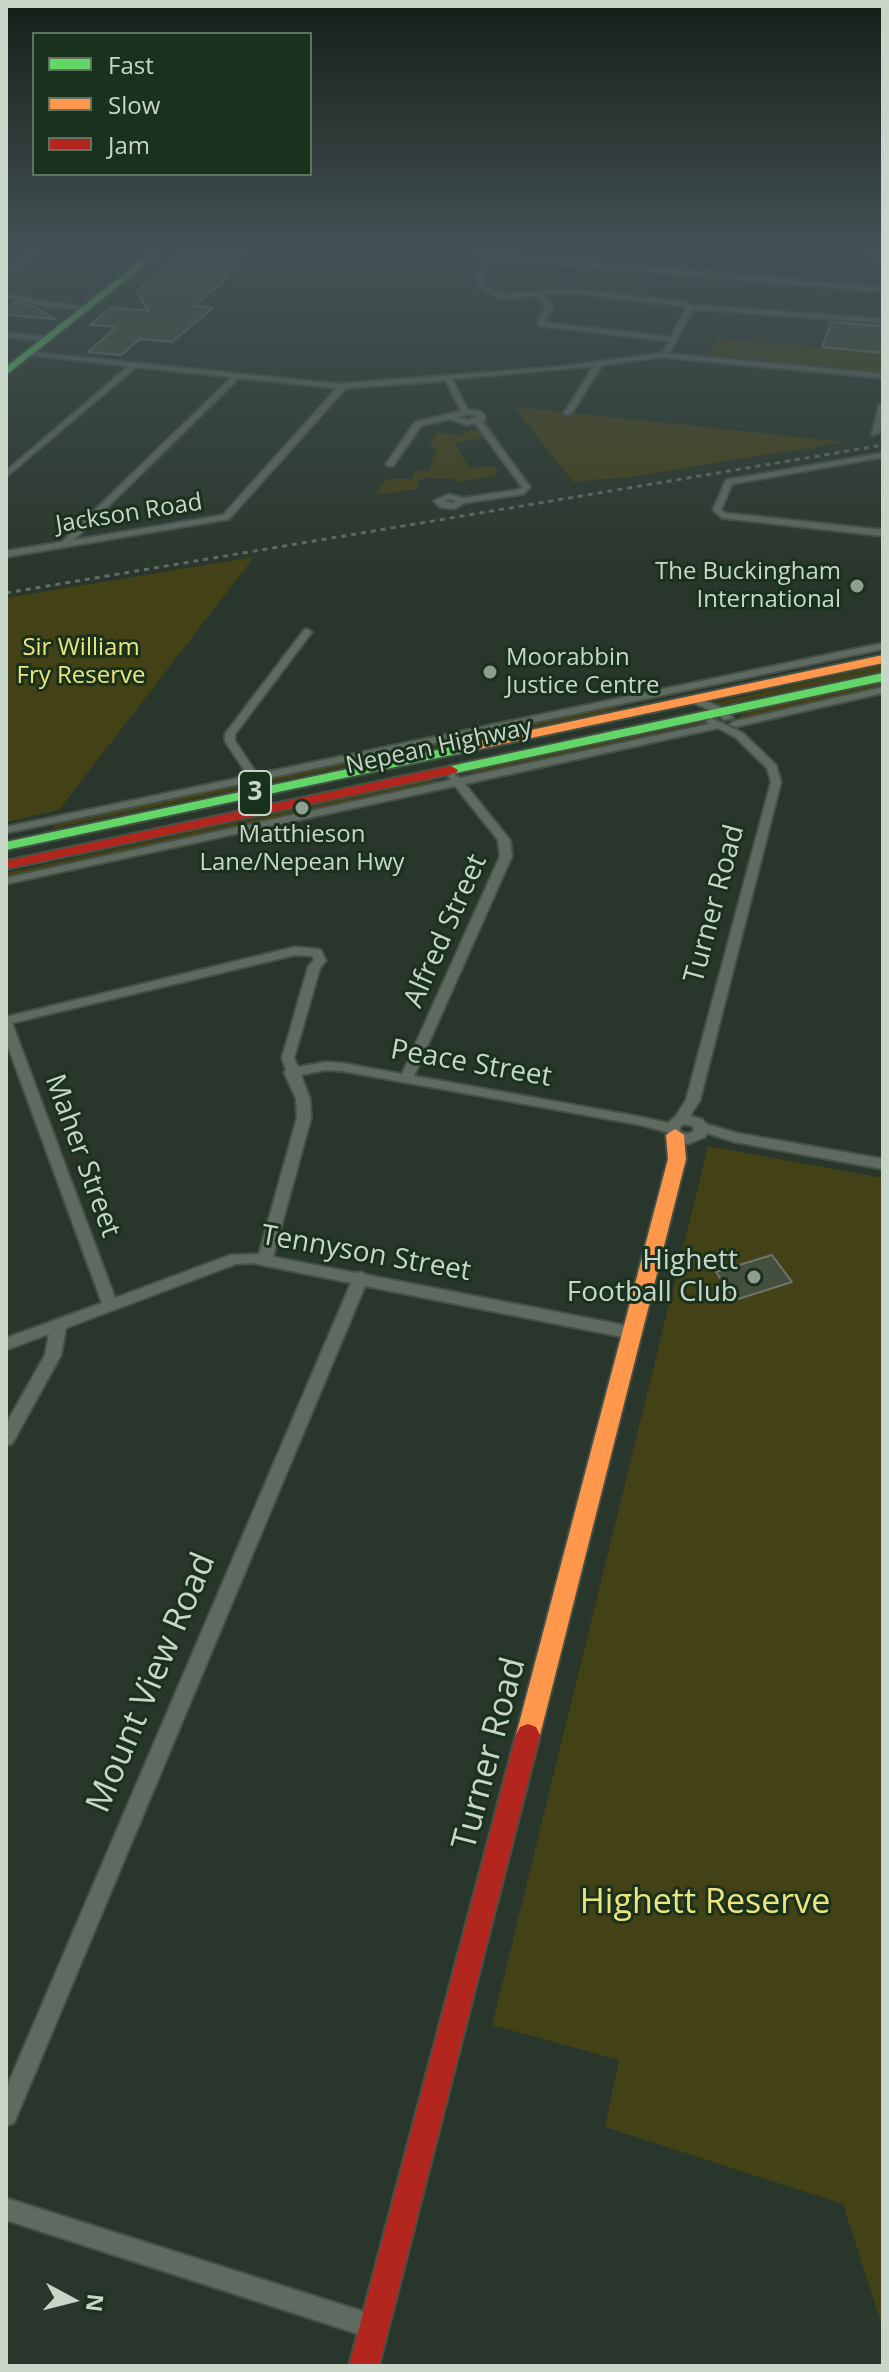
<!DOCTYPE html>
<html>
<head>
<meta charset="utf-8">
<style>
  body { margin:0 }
  #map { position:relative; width:889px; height:2372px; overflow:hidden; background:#29362b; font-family:"Open Sans",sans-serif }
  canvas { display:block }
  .frame { position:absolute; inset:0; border:8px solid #c8d6c9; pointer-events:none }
  .legend { position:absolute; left:32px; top:32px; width:280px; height:144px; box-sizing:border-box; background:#1a311d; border:2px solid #607362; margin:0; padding:10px 14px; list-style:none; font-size:24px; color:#c8d6c9 }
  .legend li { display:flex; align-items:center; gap:16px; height:40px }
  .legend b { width:40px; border:2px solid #607362 }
  .north { position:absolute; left:32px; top:2260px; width:80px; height:80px; -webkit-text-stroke:6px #1a311d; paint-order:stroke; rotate:97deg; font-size:22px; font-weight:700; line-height:32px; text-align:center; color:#c8d6c9 }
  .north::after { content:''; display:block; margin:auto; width:28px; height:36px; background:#c8d6c9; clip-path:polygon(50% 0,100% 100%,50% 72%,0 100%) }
</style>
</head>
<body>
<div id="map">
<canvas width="889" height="2372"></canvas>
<div class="frame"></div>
<ul class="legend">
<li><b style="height:10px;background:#63d668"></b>Fast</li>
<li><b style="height:10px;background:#ff974d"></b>Slow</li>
<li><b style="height:10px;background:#b3261e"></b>Jam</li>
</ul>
<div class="north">N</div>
</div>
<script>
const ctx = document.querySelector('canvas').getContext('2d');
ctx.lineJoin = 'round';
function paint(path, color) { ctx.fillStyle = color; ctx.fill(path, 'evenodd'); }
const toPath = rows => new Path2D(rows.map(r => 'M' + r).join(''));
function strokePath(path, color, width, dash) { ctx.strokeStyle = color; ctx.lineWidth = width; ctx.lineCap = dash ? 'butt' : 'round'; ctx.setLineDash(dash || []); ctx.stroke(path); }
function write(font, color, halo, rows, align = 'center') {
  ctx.font = font + ' "Open Sans",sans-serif'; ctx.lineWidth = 6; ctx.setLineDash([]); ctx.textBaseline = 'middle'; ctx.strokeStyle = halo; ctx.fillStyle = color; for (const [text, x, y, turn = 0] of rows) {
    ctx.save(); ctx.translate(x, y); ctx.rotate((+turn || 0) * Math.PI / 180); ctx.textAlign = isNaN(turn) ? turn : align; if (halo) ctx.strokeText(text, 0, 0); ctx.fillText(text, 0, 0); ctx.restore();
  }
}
paint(toPath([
  [717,338,883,353,883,372,708,355],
  [514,407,845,442,637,476,573,482],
  [473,429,481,430,486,437,455,443,469,468,495,466,498,473,495,476,458,482,454,479,426,478,417,481,419,489,374,495,387,479,411,479,416,471,429,470,437,447,429,446,437,432,460,436],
  [254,557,59,810,6,822,6,598],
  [883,665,883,671,722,705,709,704],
  [883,681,883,687,738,718,747,711],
  [639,699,609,711,50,829,61,822],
  [694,722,708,722,468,775,474,770],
  [424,781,442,781,6,877,6,873],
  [708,1146,883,1178,883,2329,843,2204,605,2127,619,2060,492,2025]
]), '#434116');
const building = toPath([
  [182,254,249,254,221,279,226,279,194,306,213,308,172,342,140,339,121,355,88,352,116,327,90,325,111,307,149,311,136,292,182,254],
  [15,302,32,306,56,319,6,315,6,308,15,302],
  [831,322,883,326,883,353,822,347,831,322],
  [772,1255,792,1282,735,1300,716,1272,772,1255]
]);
paint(building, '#444f3d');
strokePath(building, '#6d756a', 2);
const street = toPath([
  [31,254,38,254,6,276,6,271,31,254],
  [469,254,491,254,883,288,883,292,493,258,481,277,485,285,501,295,568,289,685,302,691,305,883,319,883,323,693,309,669,354,883,374,883,378,661,357,602,365,572,413,568,415,564,413,594,366,452,379,468,410,480,411,485,416,485,420,482,421,530,487,523,494,464,503,454,509,440,507,434,501,449,494,463,498,517,490,522,487,475,423,467,425,450,419,421,426,393,466,387,466,386,464,415,422,461,411,446,381,346,388,229,519,6,557,6,551,62,542,232,377,136,367,6,477,6,471,129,366,30,355,28,352,337,384,559,367,663,353,669,341,540,326,537,322,547,306,536,296,500,299,480,287,475,277,487,257,469,254],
  [568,293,683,306,686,308,671,337,544,323,554,306,543,295,568,293],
  [239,378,337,388,223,515,74,540,239,378],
  [466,414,475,415,477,417,467,420,459,418,466,414],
  [449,499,456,501,452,503,444,501,449,499],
  [865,254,883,254,883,257,868,256,865,254],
  [6,293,45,302,90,308,87,310,45,306,6,297,6,293],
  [6,333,48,337,51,339,48,341,6,337,6,333],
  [883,403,883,418,879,433,872,435,879,405,883,403],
  [883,453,883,457,732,484,721,510,725,513,883,530,883,536,722,518,713,510,726,480,883,453],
  [307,629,312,632,235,734,235,741,257,774,883,643,883,649,6,833,6,827,248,776,225,741,225,734,304,630,307,629],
  [883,687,883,693,735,727,730,724,735,721,883,687],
  [693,696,725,709,733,718,724,720,717,713,689,701,689,697,693,696],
  [711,718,743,733,776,765,781,782,700,1100,690,1116,702,1119,706,1124,736,1133,883,1159,883,1169,735,1142,707,1133,705,1137,688,1144,670,1138,667,1132,641,1125,342,1071,325,1070,301,1075,310,1099,311,1118,273,1257,356,1273,361,1272,367,1275,633,1327,638,1329,641,1333,638,1337,633,1339,365,1286,14,2123,6,2126,6,2089,351,1283,252,1263,236,1264,66,1328,61,1355,12,1444,6,1445,6,1424,45,1355,49,1334,6,1350,6,1338,102,1303,6,1041,6,1017,295,947,317,949,321,950,326,961,320,968,294,1058,298,1067,325,1062,342,1063,402,1074,500,856,498,840,455,786,6,884,6,878,451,780,448,776,453,773,460,778,709,724,706,721,711,718],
  [718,728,735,737,767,768,771,782,686,1100,676,1116,668,1123,641,1117,414,1076,512,856,510,840,465,784,718,728],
  [295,955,312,956,314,960,308,967,282,1058,286,1070,284,1072,296,1099,297,1118,259,1254,230,1255,115,1298,12,1023,295,955],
  [684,1124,693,1126,694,1131,687,1134,681,1132,679,1128,684,1124],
  [6,2198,374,2315,382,2319,386,2327,382,2335,374,2339,6,2220,6,2198]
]);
const fast = toPath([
  [150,254,159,254,6,375,6,367,150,254],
  [883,673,883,681,451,774,444,770,451,766,883,673],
  [470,743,477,747,475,750,6,850,6,842,470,743]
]);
const slow = toPath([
  [883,655,883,663,470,751,463,747,470,743,883,655],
  [675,1129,684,1135,686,1159,540,1735,536,1743,528,1746,520,1743,516,1735,668,1159,666,1135,675,1129]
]);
const jam = toPath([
  [451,766,458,770,456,773,6,869,6,861,451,766],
  [528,1724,536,1727,540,1735,379,2366,349,2366,516,1735,520,1727,528,1724]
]);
strokePath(street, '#455147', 4);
strokePath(fast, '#455147', 4);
strokePath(slow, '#455147', 4);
strokePath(jam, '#455147', 4);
paint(street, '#5f6a61');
paint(fast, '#63d668');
paint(slow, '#ff974d');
paint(jam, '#b3261e');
strokePath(toPath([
  [6,593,883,445]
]), '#626c63', 3, [5, 5]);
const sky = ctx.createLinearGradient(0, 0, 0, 586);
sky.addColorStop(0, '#171e18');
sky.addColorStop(0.43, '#435255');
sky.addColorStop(1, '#43525500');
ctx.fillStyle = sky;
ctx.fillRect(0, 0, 889, 586);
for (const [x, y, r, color] of [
  [857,586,8,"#909e92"],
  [490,672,8,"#909e92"],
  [302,808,8,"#909e92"],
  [754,1277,8,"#909e92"]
]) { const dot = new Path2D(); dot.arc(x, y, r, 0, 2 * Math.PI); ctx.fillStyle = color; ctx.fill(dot); strokePath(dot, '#1a311d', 3); }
write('24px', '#c8d6c9', '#1a311d', [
  ["Jackson Road",129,514,-9],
  ["Nepean Highway",439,747,-12]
]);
write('24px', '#c8d6c9', '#1a311d', [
  ["The Buckingham",841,572],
  ["International",841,600],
  ["Moorabbin",506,658,"left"],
  ["Justice Centre",506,686,"left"],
  ["Matthieson",302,835,"center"],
  ["Lane/Nepean Hwy",302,863,"center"]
], 'right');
write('24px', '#ede57b', '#1a311d', [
  ["Sir William",81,648],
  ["Fry Reserve",81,676]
]);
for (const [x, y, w] of [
  [255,793,32]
]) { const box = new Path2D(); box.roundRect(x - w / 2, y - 22, w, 44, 6); ctx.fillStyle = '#1a311d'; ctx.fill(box); strokePath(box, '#c8d6c9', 2); }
write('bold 26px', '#c8d6c9', null, [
  ["3",255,793]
]);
write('28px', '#c8d6c9', '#1a311d', [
  ["Turner Road",715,904,-75],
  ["Alfred Street",446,931,-66],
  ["Peace Street",471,1064,10],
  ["Maher Street",82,1156,70],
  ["Tennyson Street",366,1254,10]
]);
write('28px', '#c8d6c9', '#1a311d', [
  ["Highett",738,1261],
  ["Football Club",738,1293]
], 'right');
write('34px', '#c8d6c9', '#1a311d', [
  ["Mount View Road",152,1683,-67],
  ["Turner Road",490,1754,-75]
]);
write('34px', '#ede57b', '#1a311d', [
  ["Highett Reserve",705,1903]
]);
</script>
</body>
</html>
